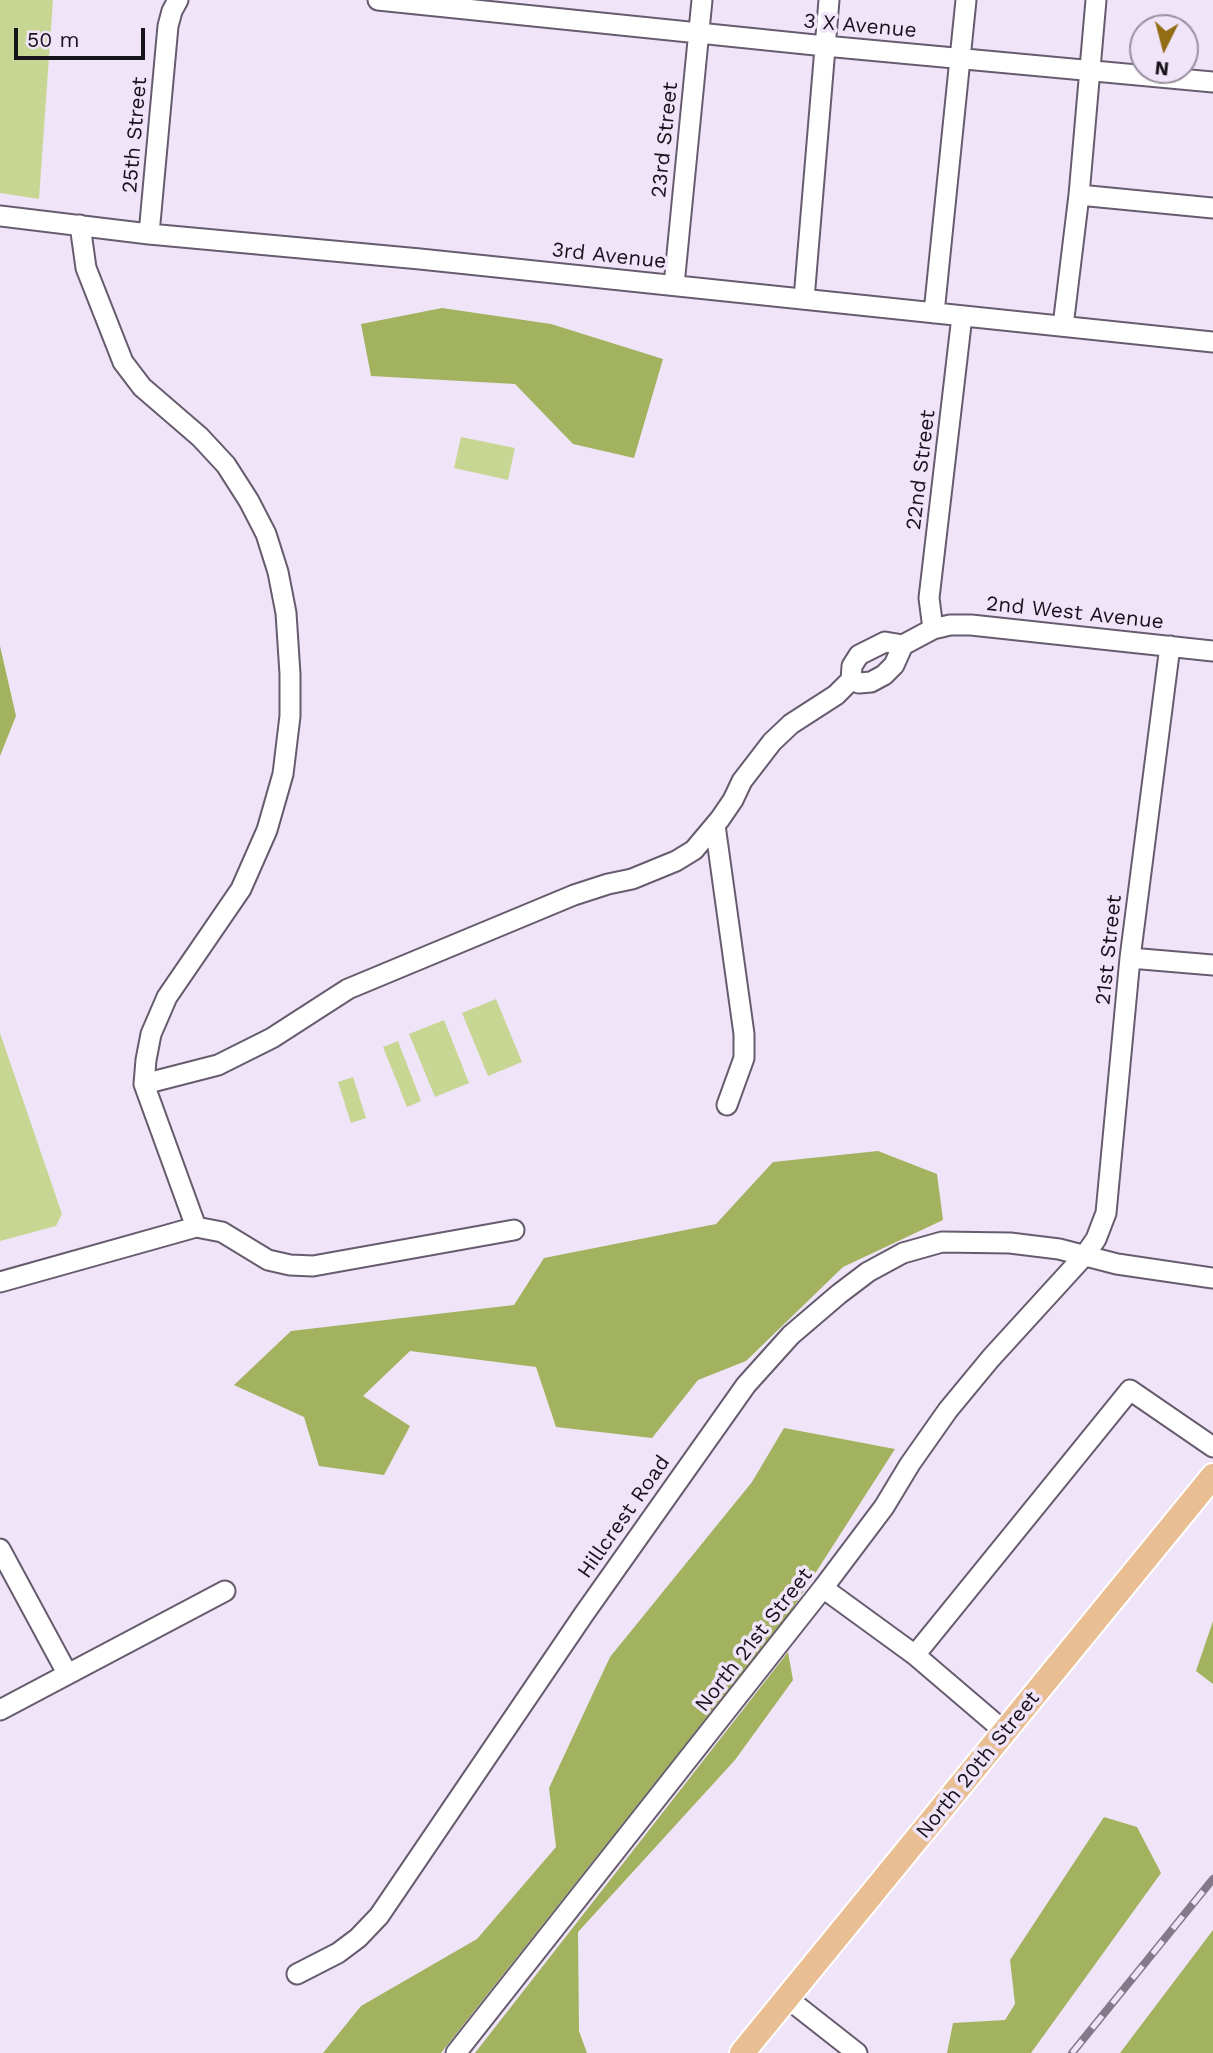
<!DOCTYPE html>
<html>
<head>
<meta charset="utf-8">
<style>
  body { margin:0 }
  #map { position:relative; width:1213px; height:2053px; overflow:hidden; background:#f0e4f9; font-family:"Work Sans",sans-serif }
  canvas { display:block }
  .north { position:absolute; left:1129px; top:14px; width:70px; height:70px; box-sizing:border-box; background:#f0e4f9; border:2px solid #9990a0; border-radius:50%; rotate:186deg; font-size:19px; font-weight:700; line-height:28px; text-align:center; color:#17131a }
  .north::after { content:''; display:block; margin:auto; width:24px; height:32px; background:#926d14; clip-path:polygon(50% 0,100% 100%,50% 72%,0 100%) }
  .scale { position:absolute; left:14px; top:28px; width:131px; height:32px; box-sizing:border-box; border:4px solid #17131a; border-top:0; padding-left:9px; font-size:21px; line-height:24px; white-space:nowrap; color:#17131a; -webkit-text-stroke:5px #f0e4f9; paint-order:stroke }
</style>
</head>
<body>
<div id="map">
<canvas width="1213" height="2053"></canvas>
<div class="north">N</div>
<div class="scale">50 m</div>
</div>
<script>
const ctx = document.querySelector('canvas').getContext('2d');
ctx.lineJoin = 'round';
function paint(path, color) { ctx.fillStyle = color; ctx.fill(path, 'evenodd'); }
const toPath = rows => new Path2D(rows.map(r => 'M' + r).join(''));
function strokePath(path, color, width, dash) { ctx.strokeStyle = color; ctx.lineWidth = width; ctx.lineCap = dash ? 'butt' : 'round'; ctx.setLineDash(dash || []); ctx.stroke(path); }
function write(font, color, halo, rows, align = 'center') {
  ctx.font = font + ' "Work Sans",sans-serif'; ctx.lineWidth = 7; ctx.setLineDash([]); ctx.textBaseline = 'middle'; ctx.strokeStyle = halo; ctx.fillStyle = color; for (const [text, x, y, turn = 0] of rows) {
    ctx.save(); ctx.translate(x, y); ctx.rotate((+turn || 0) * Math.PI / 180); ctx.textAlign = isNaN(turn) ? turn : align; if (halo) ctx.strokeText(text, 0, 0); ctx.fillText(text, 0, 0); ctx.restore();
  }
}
paint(toPath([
  [0,0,53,0,39,199,0,193],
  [461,437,515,448,508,480,454,468],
  [496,999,522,1062,488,1076,462,1013],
  [444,1020,469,1083,435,1097,409,1034],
  [0,1033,62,1214,56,1226,0,1241],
  [398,1041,421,1101,407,1107,383,1047],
  [353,1077,366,1118,351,1123,338,1082]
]), '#c8d694');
paint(toPath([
  [442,308,551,324,663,359,634,458,573,444,515,384,371,376,361,324],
  [0,646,16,716,0,756],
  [878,1151,937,1174,943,1220,843,1267,746,1361,698,1380,652,1438,556,1427,536,1367,410,1351,363,1396,410,1426,384,1475,319,1466,304,1417,234,1385,291,1331,514,1305,544,1258,716,1224,773,1162],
  [784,1428,895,1449,791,1611,441,2053,323,2053,361,2006,477,1939,556,1847,549,1788,610,1657,752,1482],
  [1213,1621,1213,1684,1196,1671],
  [788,1652,793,1680,735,1760,578,1932,579,2031,587,2053,475,2053],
  [1104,1817,1137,1827,1161,1873,1031,2053,947,2053,953,2023,1005,2020,1015,2004,1010,1960],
  [1213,1930,1213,2053,1120,2053]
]), '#a2b25e');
const minor = toPath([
  [378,0,825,46,1213,82],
  [1079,195,1213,208],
  [0,216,149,234,420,259,1213,342],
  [149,234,168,26,172,11,178,0],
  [674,285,702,0],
  [804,299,829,0],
  [934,313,966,0],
  [1063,326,1079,195,1096,0],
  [933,629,929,598,962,316],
  [903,645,885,642,859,655,852,666,851,680,859,683,871,682,884,675,894,665,903,645,933,629,950,625,971,625,1213,651],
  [715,825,744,1034,744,1058,727,1105],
  [1130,958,1213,965],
  [144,1084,218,1065,272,1038,348,989,574,895,608,884,632,879,676,861,694,850,720,819,733,800,742,781,772,742,791,724,836,695,851,680],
  [196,1227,222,1232,268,1260,290,1265,313,1266,514,1230],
  [0,1282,196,1227,144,1084,146,1060,151,1034,167,997,241,889,267,830,283,774,290,716,290,674,286,613,278,572,266,534,249,501,226,465,200,437,142,387,123,362,86,268,80,225],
  [0,1549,67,1673],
  [823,1588,915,1655,1004,1731],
  [915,1655,1130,1390,1213,1447],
  [0,1710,225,1591],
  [297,1974,338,1953,358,1938,379,1916,584,1614,746,1385,791,1335,839,1294,868,1272,903,1253,942,1242,1010,1243,1059,1249,1117,1264,1213,1278],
  [787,1998,857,2053],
  [456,2053,823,1588,884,1507,910,1464,948,1410,991,1358,1085,1255,1096,1239,1106,1213,1130,958,1170,646]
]);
const major = toPath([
  [742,2053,1213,1476]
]);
strokePath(minor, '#675c6e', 23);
strokePath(major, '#fff', 28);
strokePath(minor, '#fff', 19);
strokePath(major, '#e9be93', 24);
const rail = toPath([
  [1072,2053,1213,1879]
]);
strokePath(rail, '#827a88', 8);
strokePath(rail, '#f0e4f9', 5, [16]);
write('21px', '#17131a', '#f0e4f9', [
  ["3 X Avenue",860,26,5],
  ["25th Street",135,135,-85],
  ["23rd Street",665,140,-84],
  ["3rd Avenue",609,256,6],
  ["22nd Street",921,470,-83],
  ["2nd West Avenue",1075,613,6],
  ["21st Street",1109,950,-84],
  ["Hillcrest Road",624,1517,-55],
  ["North 21st Street",754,1640,-52],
  ["North 20th Street",978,1765,-51]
]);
</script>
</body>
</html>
